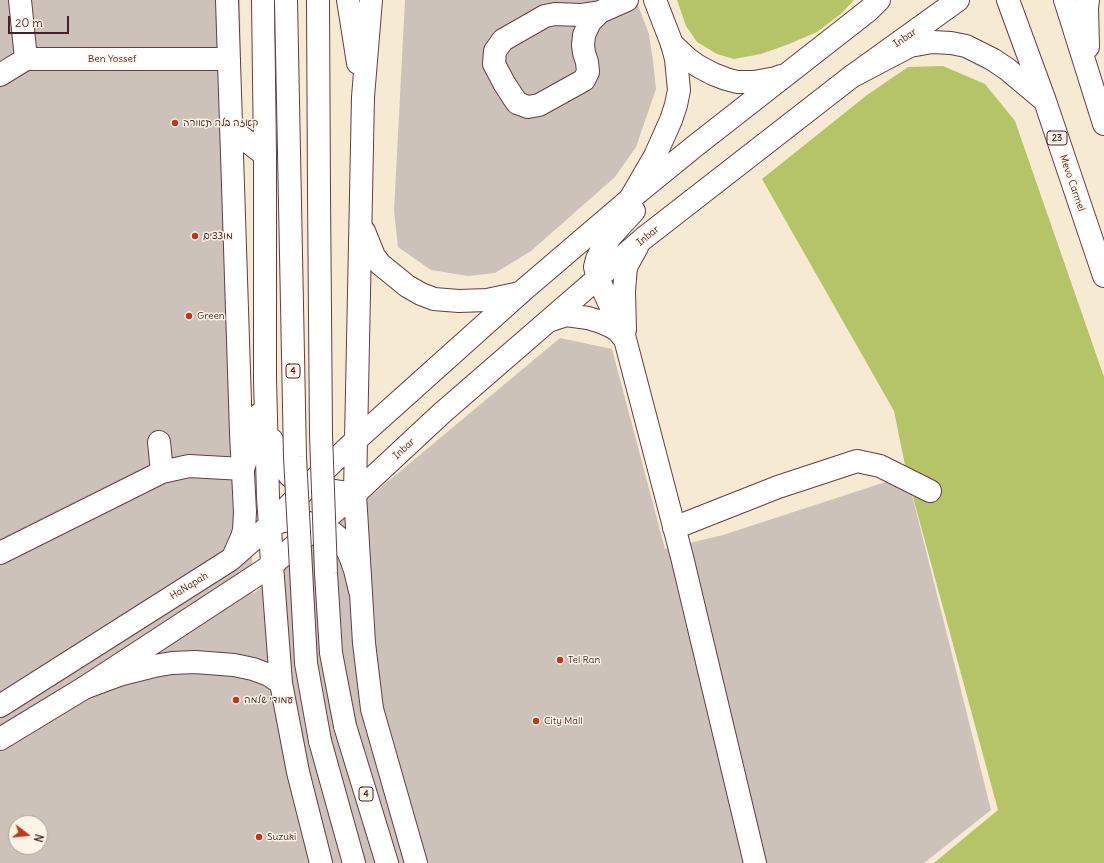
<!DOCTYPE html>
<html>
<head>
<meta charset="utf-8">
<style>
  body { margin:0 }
  #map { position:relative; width:1104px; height:863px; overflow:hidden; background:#f7ead2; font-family:Delius,sans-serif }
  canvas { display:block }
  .north { position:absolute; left:8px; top:815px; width:40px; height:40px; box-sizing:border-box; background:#fcf5e5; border:1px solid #b59f9b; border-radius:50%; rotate:106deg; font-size:11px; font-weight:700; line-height:16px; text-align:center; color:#4a1f2b }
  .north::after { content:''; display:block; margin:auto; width:14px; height:18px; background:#c8321e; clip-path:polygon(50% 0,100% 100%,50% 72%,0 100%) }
  .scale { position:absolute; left:8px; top:16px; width:61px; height:18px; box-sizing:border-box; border:2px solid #4a1f2b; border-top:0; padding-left:5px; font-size:12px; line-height:14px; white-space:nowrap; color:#4a1f2b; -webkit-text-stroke:3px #fcf5e5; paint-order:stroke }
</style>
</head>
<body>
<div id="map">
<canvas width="1104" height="863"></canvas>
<div class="north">N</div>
<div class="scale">20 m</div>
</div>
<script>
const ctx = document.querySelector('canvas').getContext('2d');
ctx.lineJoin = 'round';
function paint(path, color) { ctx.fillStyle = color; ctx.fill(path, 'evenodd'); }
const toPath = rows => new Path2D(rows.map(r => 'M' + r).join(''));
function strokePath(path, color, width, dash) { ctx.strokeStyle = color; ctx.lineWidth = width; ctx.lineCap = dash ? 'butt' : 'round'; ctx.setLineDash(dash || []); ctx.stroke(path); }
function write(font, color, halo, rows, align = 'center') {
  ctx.font = font + ' Delius,"Playpen Sans Hebrew",sans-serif'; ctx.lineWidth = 3; ctx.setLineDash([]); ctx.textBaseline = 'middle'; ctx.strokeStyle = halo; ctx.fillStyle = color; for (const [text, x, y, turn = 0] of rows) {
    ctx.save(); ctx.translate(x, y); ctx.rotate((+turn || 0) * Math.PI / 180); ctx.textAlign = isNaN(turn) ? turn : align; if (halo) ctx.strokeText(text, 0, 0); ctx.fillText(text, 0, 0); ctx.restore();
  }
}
paint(toPath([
  [0,0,240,0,242,174,253,594,560,338,612,349,665,549,723,535,907,475,991,810,924,863,0,863],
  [16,823,40,823,40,847,16,847],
  [405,0,636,0,649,34,653,61,656,89,636,147,615,177,531,251,495,273,468,276,431,270,398,247,394,211]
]), '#ccc2b9');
paint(toPath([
  [677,0,854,0,842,13,817,32,789,44,761,54,734,59,717,54,697,42,686,26],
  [943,66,985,84,1015,121,1104,377,1104,863,934,863,998,810,907,475,894,411,762,179,867,95,908,67]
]), '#b4c467');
const minor = toPath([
  [20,0,26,59],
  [227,0,241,433,245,512,244,530,242,537,234,555],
  [600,12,590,22,584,35,583,45,584,53,587,62,588,72,584,80,539,105,528,107,517,103,504,83,494,64,495,51,503,40,545,16,555,14,581,15,600,12,627,0],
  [0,75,26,59,229,59],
  [231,129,265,155],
  [634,211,611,236,602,249,597,259,595,267,598,278,625,339,682,557,755,863],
  [551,320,566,315,588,318,601,322,610,326,617,330,624,338],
  [625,330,624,291,626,267,637,247],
  [159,442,162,472],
  [355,494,356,440],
  [674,528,778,487,857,461,880,466,930,491],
  [0,553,162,472,189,466,243,469],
  [0,706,230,560,270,525,310,484,356,440,520,293,630,199,655,156,671,120,676,105,679,90,676,59,672,44,655,0],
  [0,739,84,688,272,565,355,494,442,413,644,238,851,77,958,0]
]);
const major = toPath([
  [263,0,265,155,265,379,268,498,270,525],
  [272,440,277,457,281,464,290,476,298,480,329,490,355,494],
  [243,469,254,435,260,414]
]);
const highway = toPath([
  [318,0,319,193],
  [348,0,358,63],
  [1008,0,1045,101,1104,276],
  [1065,0,1104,124],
  [672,44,688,59,698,66,713,74,726,79,737,82,754,82,776,78,781,76],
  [1088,47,1087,8,1088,0],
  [851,77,910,46,932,42,951,43,966,46,992,59,1007,69,1044,100],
  [630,199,695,146,869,10,879,0],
  [364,231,374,256,380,264,407,286,421,294,434,299,459,301,487,300,520,293],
  [356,440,363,97,371,0],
  [355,494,364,643,372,709,416,863],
  [84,688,122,674,154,666,172,663,195,662,234,665,253,669,269,675,281,683],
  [345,726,387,863],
  [320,741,354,863],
  [321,863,298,772,281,683,272,565,270,525,283,521,293,520,302,521,318,526,333,533,339,538,345,546,350,556,355,570,360,591]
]);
strokePath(minor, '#643d44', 24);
strokePath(major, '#643d44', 24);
strokePath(highway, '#643d44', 24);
strokePath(minor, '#fff', 22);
strokePath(major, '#fff', 22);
strokePath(highway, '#fff', 22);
const highwayBridge = toPath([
  [286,0,295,457,306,663,320,741],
  [319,193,321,435,326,573,331,653,345,726]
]);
strokePath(highwayBridge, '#643d44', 24, []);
strokePath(highwayBridge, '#fff', 22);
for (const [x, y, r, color] of [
  [175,123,4,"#c8321e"],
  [195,236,4,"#c8321e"],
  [189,316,4,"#c8321e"],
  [560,660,4,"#c8321e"],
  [236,700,4,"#c8321e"],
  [536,721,4,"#c8321e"],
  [259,837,4,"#c8321e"]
]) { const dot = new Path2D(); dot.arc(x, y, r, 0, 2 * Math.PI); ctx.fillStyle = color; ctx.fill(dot); strokePath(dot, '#fcf5e5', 1.5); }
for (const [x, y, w] of [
  [1057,138,20],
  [293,371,14],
  [366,794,14]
]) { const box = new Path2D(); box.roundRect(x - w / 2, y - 7, w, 14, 3); ctx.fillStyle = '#fcf5e5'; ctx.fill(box); strokePath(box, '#4a1f2b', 1); }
write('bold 9px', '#4a1f2b', null, [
  ["23",1057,138],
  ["4",293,371],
  ["4",366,794]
]);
write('10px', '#4a1f2b', '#fcf5e5', [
  ["Inbar",905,38,-35],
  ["Ben Yossef",112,59],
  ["Mevo Carmel",1072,183,71],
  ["Inbar",648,236,-39],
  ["Inbar",404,449,-43],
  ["HaNapah",189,586,-32]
]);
write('10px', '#4a1f2b', '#fcf5e5', [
  ["קאזה בלה תאורה",183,123],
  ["מוצצים",203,236],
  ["Green",197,316],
  ["Tel Ran",568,660],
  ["עמודי שלמה",244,700],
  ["City Mall",544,721],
  ["Suzuki",267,837]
], 'left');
</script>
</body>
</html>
